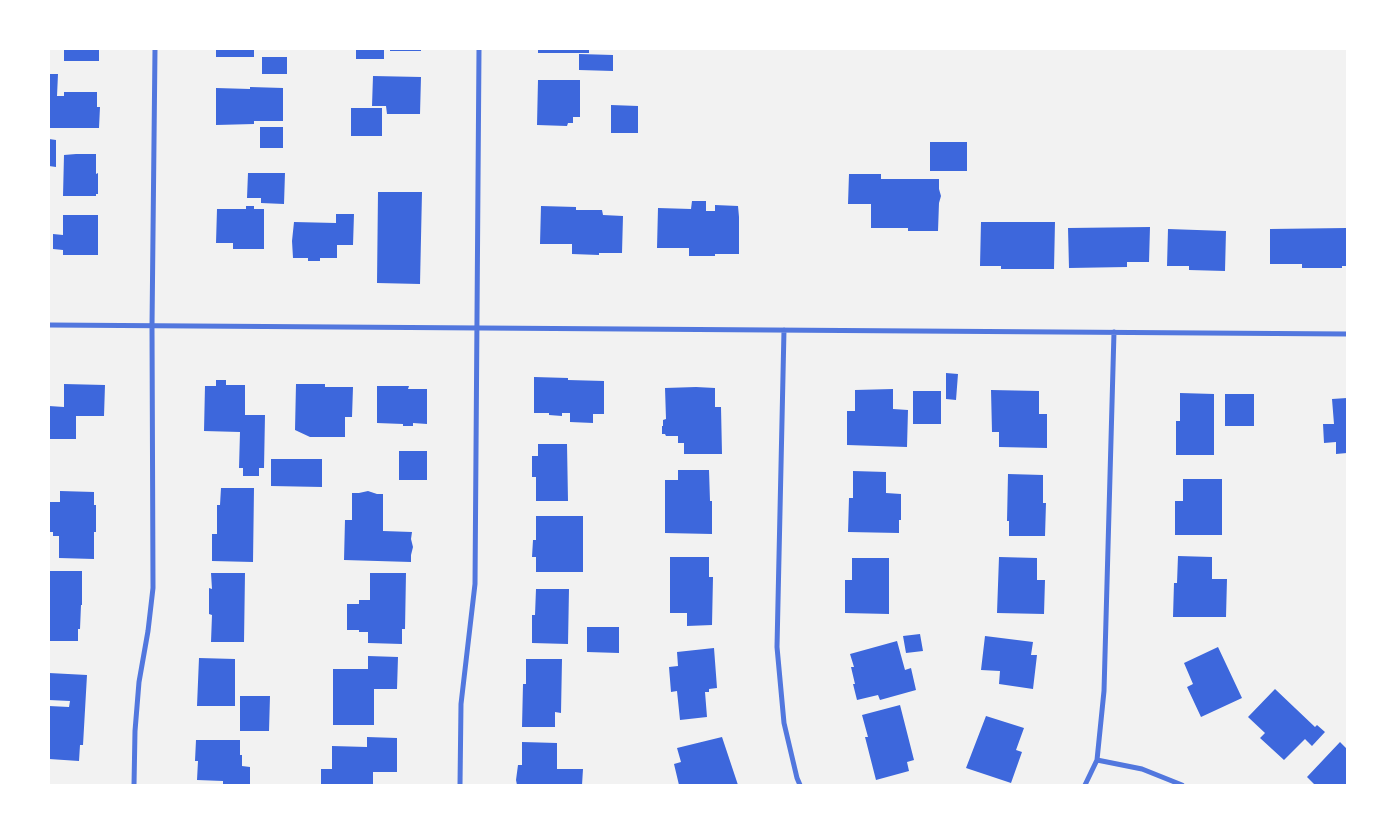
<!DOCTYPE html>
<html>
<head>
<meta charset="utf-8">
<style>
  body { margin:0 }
  #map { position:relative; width:1396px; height:834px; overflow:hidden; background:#f2f2f2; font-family:Merriweather,serif }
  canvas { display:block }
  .frame { position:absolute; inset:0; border:50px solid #fff; pointer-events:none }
</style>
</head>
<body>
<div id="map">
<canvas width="1396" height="834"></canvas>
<div class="frame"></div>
</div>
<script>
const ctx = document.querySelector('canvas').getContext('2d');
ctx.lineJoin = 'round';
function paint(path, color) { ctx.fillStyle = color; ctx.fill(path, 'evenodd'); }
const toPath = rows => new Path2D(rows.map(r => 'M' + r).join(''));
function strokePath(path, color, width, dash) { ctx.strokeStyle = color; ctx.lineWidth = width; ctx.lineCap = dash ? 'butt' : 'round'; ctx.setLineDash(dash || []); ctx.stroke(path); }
paint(toPath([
  [64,49,99,49,99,61,64,61],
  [216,49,254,49,254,57,216,57],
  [390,49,421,49,421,51,390,51],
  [538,49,589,49,589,53,538,53],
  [356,50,384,50,384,59,356,59],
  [579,54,613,55,613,71,579,70],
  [262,57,287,57,287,74,262,74],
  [49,74,58,74,57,96,64,96,64,92,97,92,97,107,100,107,99,128,49,128],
  [373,76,421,77,420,114,387,114,386,106,372,106],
  [538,80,580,80,580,117,573,117,573,123,568,123,567,126,537,125],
  [250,87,283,88,283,121,254,121,254,124,216,125,216,88,250,89],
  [611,105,638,106,638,133,611,133],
  [351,108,382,108,382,136,351,136],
  [260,127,283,127,283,148,260,148],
  [49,139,56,140,56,167,49,166],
  [930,142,967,142,967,171,930,171],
  [76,154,96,154,96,174,98,173,98,194,96,194,96,196,63,196,64,155],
  [248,173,285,173,284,204,261,203,261,198,247,198],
  [849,174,881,174,881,179,939,179,939,189,941,196,939,203,938,231,908,231,908,228,871,228,871,204,848,204],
  [378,192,422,192,420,284,377,283],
  [692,201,706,201,706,211,715,211,715,205,738,206,739,217,739,254,715,254,715,256,689,256,689,248,657,248,658,208,691,209],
  [246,206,254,206,254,209,264,209,264,249,233,249,233,243,216,243,217,209,246,209],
  [541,206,576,207,576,210,602,210,603,215,623,216,622,253,599,253,599,255,572,254,572,244,540,244],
  [336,214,354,214,353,245,337,245,337,258,320,258,320,261,308,261,308,258,293,258,292,241,294,222,336,223],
  [63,215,98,215,98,255,63,255,63,250,53,249,53,234,63,235],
  [981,222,1055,222,1054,269,1001,269,1001,266,980,266],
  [1150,227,1149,262,1127,262,1127,267,1069,268,1068,228],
  [1347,228,1347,266,1342,266,1342,268,1302,268,1302,264,1270,264,1270,229],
  [1168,229,1226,231,1225,271,1189,270,1189,266,1167,266],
  [946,373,958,374,956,400,946,399],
  [534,377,568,378,568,380,604,381,604,414,593,414,593,423,570,422,570,413,562,413,562,416,549,415,549,413,534,413],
  [216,380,226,380,226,385,245,385,245,415,265,415,264,468,259,468,259,476,243,476,243,468,239,468,240,432,204,431,205,386,216,386],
  [64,384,105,385,104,416,76,416,76,439,49,439,49,406,64,407],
  [296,384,325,384,325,387,353,387,352,417,345,417,345,437,310,437,295,430],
  [377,386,409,386,408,389,427,389,427,424,413,423,413,426,403,426,403,424,377,423],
  [696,387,715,388,715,407,721,407,722,454,684,454,684,443,678,443,678,436,666,436,665,434,662,434,662,426,663,426,663,420,666,419,665,388],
  [893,389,893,409,908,410,907,447,847,445,847,411,855,411,855,390],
  [991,390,1039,391,1039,414,1047,414,1047,448,999,447,999,432,992,432],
  [913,391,941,391,941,424,913,424],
  [1180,393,1214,394,1214,455,1176,455,1176,421,1180,421],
  [1225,394,1254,394,1254,426,1225,426],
  [1347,398,1347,453,1336,454,1336,442,1324,443,1323,424,1334,424,1332,399],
  [538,444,567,444,568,501,536,501,536,477,532,477,532,456,538,456],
  [399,451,427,451,427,480,399,480],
  [271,459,322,459,322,487,271,486],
  [678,470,709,470,710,501,712,501,712,534,665,533,665,480,678,480],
  [853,471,886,472,886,493,901,494,901,520,899,520,899,533,848,532,849,498,853,498],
  [1008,474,1043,475,1043,503,1046,503,1045,536,1009,536,1009,521,1007,521],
  [1183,479,1222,479,1222,535,1175,535,1175,501,1183,501],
  [221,488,254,488,253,562,212,561,212,534,217,534,217,505,220,505],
  [60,491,94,492,94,505,96,505,96,532,94,532,94,559,59,558,59,536,53,536,53,532,49,532,49,502,60,502],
  [368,491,377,494,383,494,383,531,412,532,411,539,413,547,411,555,411,562,344,560,345,520,352,520,352,493,359,493],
  [536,516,583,516,583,572,536,572,536,557,532,557,533,540,536,540],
  [1178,556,1212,557,1212,579,1227,579,1226,617,1173,617,1174,583,1177,583],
  [670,557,709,557,709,577,713,577,712,625,687,626,687,613,670,613],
  [999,557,1037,558,1037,580,1045,580,1044,614,997,613],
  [852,558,889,558,889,614,845,613,845,580,852,580],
  [49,571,82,571,82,605,81,605,80,629,78,629,78,641,49,641],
  [211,573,245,573,244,642,211,642,212,615,209,614,209,588,212,589],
  [370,573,406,573,405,629,402,629,402,644,368,643,368,632,359,632,359,630,347,630,347,604,359,604,359,600,370,600],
  [536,589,569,589,568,644,532,643,532,615,535,615],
  [587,627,619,627,619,653,587,652],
  [920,634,923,651,906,653,903,636],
  [985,636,1033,642,1031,655,1037,655,1033,689,999,684,1000,671,981,670],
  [897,641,905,670,911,668,916,690,880,700,878,695,857,700,853,684,855,684,851,667,854,667,850,654],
  [1218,647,1242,698,1201,717,1187,687,1193,684,1184,663],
  [714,648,717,688,709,689,709,692,705,692,707,717,680,720,677,691,671,692,669,667,678,666,677,652],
  [368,656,398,657,397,689,374,689,374,725,333,725,333,669,368,669],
  [199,658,235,659,235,706,197,706],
  [526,659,562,659,561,713,555,712,555,727,522,727,523,684,526,684],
  [49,673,87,675,83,745,80,745,79,761,49,759,49,706,69,707,70,701,49,700],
  [1275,689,1315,727,1317,725,1325,732,1312,746,1305,739,1284,760,1260,738,1265,733,1248,717],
  [240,696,270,696,269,731,240,731],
  [900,705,914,760,907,762,909,771,876,780,865,737,868,737,862,715],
  [986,716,1024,728,1016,750,1022,752,1011,783,966,768],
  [367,737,397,738,397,772,373,772,373,785,321,785,321,769,332,769,332,746,367,747],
  [722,737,738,785,679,785,674,764,681,762,677,748],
  [196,740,240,740,240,755,242,755,242,766,250,767,250,785,223,785,223,781,197,780,198,761,195,761],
  [522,742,557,743,557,769,583,769,582,785,517,785,516,780,518,765,522,765],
  [1340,742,1347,749,1347,785,1315,785,1307,777]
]), '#3d67dc');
strokePath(toPath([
  [49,325,1347,334],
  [784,330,777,647,784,723,797,778,800,785],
  [1097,760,1142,769,1182,785],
  [134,785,135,731,139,682,148,631,153,588,152,326,155,49],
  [460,785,461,704,475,584,479,49],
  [1085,785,1097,760,1104,691,1114,332]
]), '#5277de', 5);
</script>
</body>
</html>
